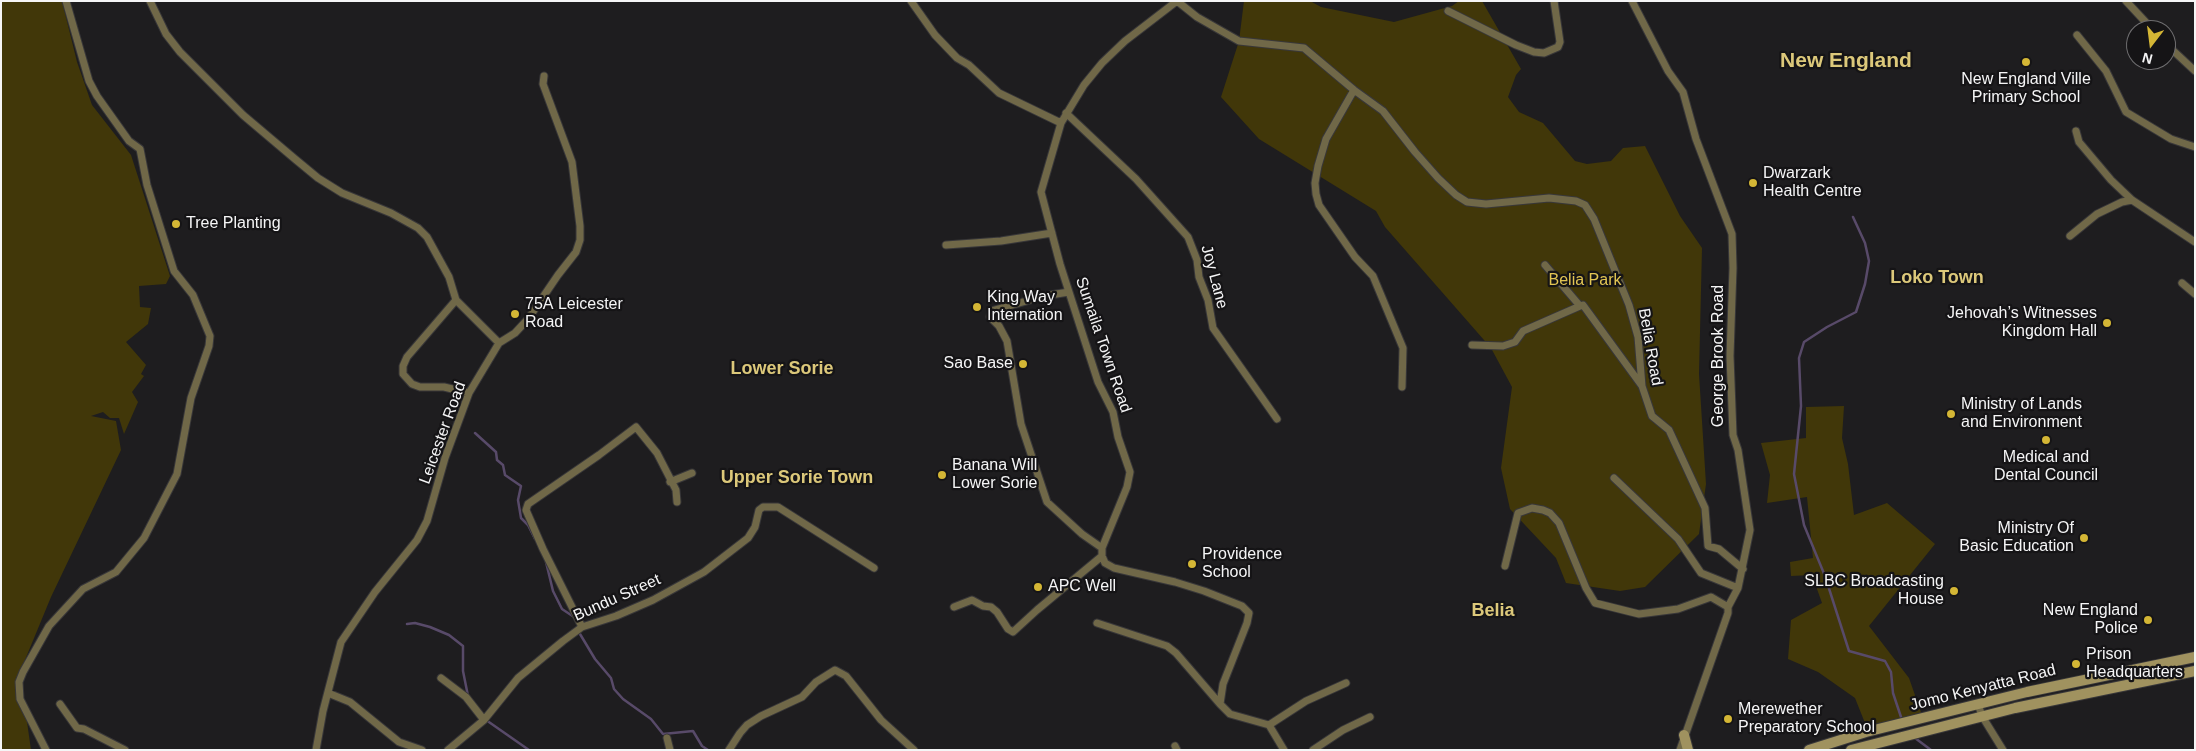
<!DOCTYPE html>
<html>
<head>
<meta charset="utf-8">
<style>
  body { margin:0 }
  #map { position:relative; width:2196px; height:751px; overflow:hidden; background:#1e1d1f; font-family:Arial,sans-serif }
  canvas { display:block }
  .frame { position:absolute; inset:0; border:2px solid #f5f5f6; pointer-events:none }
  .north { position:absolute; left:2126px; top:20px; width:50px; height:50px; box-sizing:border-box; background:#151416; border:1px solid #6f6e70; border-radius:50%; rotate:195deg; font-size:14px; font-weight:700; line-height:20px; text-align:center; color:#f5f5f6 }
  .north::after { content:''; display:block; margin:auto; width:18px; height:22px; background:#d4b635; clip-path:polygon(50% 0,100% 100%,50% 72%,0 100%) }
</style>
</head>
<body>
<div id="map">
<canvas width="2196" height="751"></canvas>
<div class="frame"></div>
<div class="north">N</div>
</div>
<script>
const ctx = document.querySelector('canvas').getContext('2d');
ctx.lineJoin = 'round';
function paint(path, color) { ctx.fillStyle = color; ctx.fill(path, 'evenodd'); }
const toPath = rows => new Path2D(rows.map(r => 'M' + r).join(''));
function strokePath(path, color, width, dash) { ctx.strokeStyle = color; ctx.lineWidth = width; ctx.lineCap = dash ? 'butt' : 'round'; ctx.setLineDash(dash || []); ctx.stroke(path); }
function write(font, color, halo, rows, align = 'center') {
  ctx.font = font + ' Arial,sans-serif'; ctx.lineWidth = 4.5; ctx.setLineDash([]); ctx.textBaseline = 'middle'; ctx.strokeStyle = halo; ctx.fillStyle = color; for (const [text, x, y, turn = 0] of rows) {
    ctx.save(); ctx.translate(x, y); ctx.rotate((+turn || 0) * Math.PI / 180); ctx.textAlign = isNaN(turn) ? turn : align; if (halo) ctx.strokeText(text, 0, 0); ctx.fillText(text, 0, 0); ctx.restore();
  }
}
paint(toPath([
  [1,1,62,1,77,62,92,105,131,155,170,276,166,284,139,286,140,307,151,308,148,324,126,342,146,365,141,374,144,376,132,392,138,402,124,434,119,418,110,418,103,412,91,416,116,421,121,450,51,597,20,672,31,750,1,750],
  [1244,1,1310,1,1321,7,1394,22,1452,6,1459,1,1482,1,1521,69,1516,75,1508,97,1519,112,1543,123,1575,161,1587,164,1611,161,1623,148,1645,146,1680,216,1702,248,1699,374,1706,484,1699,534,1645,587,1620,591,1566,583,1556,558,1510,509,1501,468,1512,387,1491,348,1385,227,1376,211,1259,139,1221,97,1239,41],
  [1844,406,1842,438,1848,464,1854,515,1887,503,1935,544,1869,626,1909,678,1923,718,1867,728,1855,698,1818,672,1788,659,1791,620,1822,603,1812,575,1791,576,1790,562,1813,558,1807,497,1767,503,1770,475,1761,443,1806,438,1806,407]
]), '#413709');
strokePath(toPath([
  [1853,217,1865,243,1869,261,1865,284,1856,312,1827,327,1804,342,1799,358,1801,406,1794,474,1804,525,1825,576,1849,651,1885,661,1891,672,1893,693,1902,720],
  [475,433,496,452,497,460,503,465,505,475,521,486,518,500,521,518,528,525,535,539],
  [546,562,553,591,562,609,574,617],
  [407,624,415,623,430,627,449,635,463,646,463,671,468,696],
  [579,630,580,634,595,659,611,678,614,689,623,699,651,719,663,734,693,731,702,746,708,750],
  [486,720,529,750],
  [1915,738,1931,750]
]), '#584a69', 2.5);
const street = toPath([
  [150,1,166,34,180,52,243,115,295,159,318,178,342,193,391,213,418,228,427,237,449,277,456,300,407,357,403,366,403,374,412,384,420,387,444,387,469,393],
  [911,1,935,35,957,58,969,65,999,93,1061,123],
  [1177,1,1125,41,1102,63,1084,85,1061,123,1041,192,1060,264,1098,382,1113,412,1118,437,1130,472,1127,487,1102,548,1102,556,1105,563,1114,568,1175,582,1204,591,1242,606,1249,613,1247,623,1223,684,1220,704,1230,714,1269,725,1284,750],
  [1177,1,1197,17,1239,41,1304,48,1354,90,1383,111,1415,152,1438,178,1456,195,1467,202,1486,204,1549,198,1576,201,1585,205,1594,219,1629,305,1638,337,1642,386,1652,416,1669,430,1705,508,1708,546,1719,549,1743,569],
  [1632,1,1668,71,1683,92,1696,139,1732,234,1733,268,1730,356,1733,435,1738,450,1750,530,1738,588,1728,607,1728,613,1680,750],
  [2126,1,2153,30],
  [1448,11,1516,45,1534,52,1544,53,1558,47,1560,42,1554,1],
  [2077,35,2106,71,2126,112,2171,139,2195,147],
  [2166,44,2195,71],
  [1354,90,1326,139,1318,166,1315,183,1316,194,1319,205,1355,257,1373,276,1403,348,1402,387],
  [1066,113,1136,179,1188,237,1197,260,1199,277,1208,300,1213,328,1277,419],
  [2076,131,2079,142,2111,180,2132,200,2195,242],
  [2070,236,2097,214,2122,202,2132,200],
  [946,245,1001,241,1052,233],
  [1545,265,1580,306,1583,305,1642,386],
  [2182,283,2195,294],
  [1069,292,1044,296,991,311,990,317,999,326,1007,341,1021,424,1047,502,1082,534,1102,548],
  [456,300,499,343],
  [1472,345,1503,346,1515,342,1523,331,1580,306],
  [1614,478,1678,539,1701,573,1738,588],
  [670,482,692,473],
  [1505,566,1518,513,1532,508,1543,510,1550,513,1559,523,1586,588,1595,603,1639,614,1678,609,1711,597,1728,607],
  [954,607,972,600,983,606,991,607,997,612,1008,629,1013,632,1037,610,1102,556],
  [1097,623,1167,646,1176,653,1220,704],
  [582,627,543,549,526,510,528,504,599,455,636,427,657,453,676,490,677,502],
  [441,678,466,697,484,720],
  [328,693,350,702,399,742,422,750],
  [60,704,77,728,84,729,125,750],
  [1978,704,1982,716,2003,750],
  [1269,725,1306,701,1346,683],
  [667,738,670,750],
  [1175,746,1177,750],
  [46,750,20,699,19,682,23,672,49,626,83,589,116,572,144,538,177,474,191,398,209,346,210,336,193,295,174,271,147,185,140,149,129,141,97,96,89,81,66,1],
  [316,750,323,711,341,642,375,592,417,540,427,521,445,458,469,393,499,343,515,333,528,319,558,275,576,252,580,240,580,226,572,162,543,84,544,76],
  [448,750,484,720,518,678,563,641,582,627,616,616,653,600,704,572,748,538,755,527,759,510,763,507,778,507,874,568],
  [729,750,740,733,747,725,761,716,802,697,816,682,835,670,846,676,881,720,914,750],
  [1313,750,1343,730,1370,717]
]);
const secondary = toPath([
  [1684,735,1688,750],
  [1809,750,1866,732,2027,692,2195,657],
  [1851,750,2015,708,2195,671]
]);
strokePath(street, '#383739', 9);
strokePath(secondary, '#383739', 12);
strokePath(street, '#706848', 7);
strokePath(secondary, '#a0925f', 10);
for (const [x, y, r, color] of [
  [2026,62,5,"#d4b635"],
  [1753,183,5,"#d4b635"],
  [176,224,5,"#d4b635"],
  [977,307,5,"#d4b635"],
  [515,314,5,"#d4b635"],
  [2107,323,5,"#d4b635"],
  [1023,364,5,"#d4b635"],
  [1951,414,5,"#d4b635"],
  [2046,440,5,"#d4b635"],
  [942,475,5,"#d4b635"],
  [2084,538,5,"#d4b635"],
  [1192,564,5,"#d4b635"],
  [1038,587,5,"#d4b635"],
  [1954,591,5,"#d4b635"],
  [2148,620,5,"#d4b635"],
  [2076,664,5,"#d4b635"],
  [1728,719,5,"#d4b635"]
]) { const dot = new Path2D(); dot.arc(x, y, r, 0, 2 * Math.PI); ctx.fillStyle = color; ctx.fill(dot); strokePath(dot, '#151416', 2); }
write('16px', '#f5f5f6', '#151416', [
  ["New England Ville",2026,80,"center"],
  ["Primary School",2026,98,"center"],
  ["Dwarzark",1763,174],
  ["Health Centre",1763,192],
  ["Tree Planting",186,224],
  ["King Way",987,298],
  ["Internation",987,316],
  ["75A Leicester",525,305],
  ["Road",525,323],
  ["Jehovah’s Witnesses",2097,314,"right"],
  ["Kingdom Hall",2097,332,"right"],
  ["Sao Base",1013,364,"right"],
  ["Ministry of Lands",1961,405],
  ["and Environment",1961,423],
  ["Medical and",2046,458,"center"],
  ["Dental Council",2046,476,"center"],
  ["Banana Will",952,466],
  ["Lower Sorie",952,484],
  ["Ministry Of",2074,529,"right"],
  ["Basic Education",2074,547,"right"],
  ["Providence",1202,555],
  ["School",1202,573],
  ["SLBC Broadcasting",1944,582,"right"],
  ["House",1944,600,"right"],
  ["APC Well",1048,587],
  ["New England",2138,611,"right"],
  ["Police",2138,629,"right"],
  ["Prison",2086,655],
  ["Headquarters",2086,673],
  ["Merewether",1738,710],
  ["Preparatory School",1738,728]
], 'left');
write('16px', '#f5f5f6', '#151416', [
  ["Joy Lane",1214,277,75],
  ["Sumaila Town Road",1103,345,71],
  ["Belia Road",1650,347,80],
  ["George Brook Road",1719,356,-90],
  ["Leicester Road",443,433,-70],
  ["Bundu Street",617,598,-24],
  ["Jomo Kenyatta Road",1983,688,-14]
]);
write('16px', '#e2c553', '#151416', [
  ["Belia Park",1585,281]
]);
write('bold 18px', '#dcc87a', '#151416', [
  ["Loko Town",1937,278],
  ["Lower Sorie",782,369],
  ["Upper Sorie Town",797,478],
  ["Belia",1493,611]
]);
write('bold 21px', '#dcc87a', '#151416', [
  ["New England",1846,61]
]);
</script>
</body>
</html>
